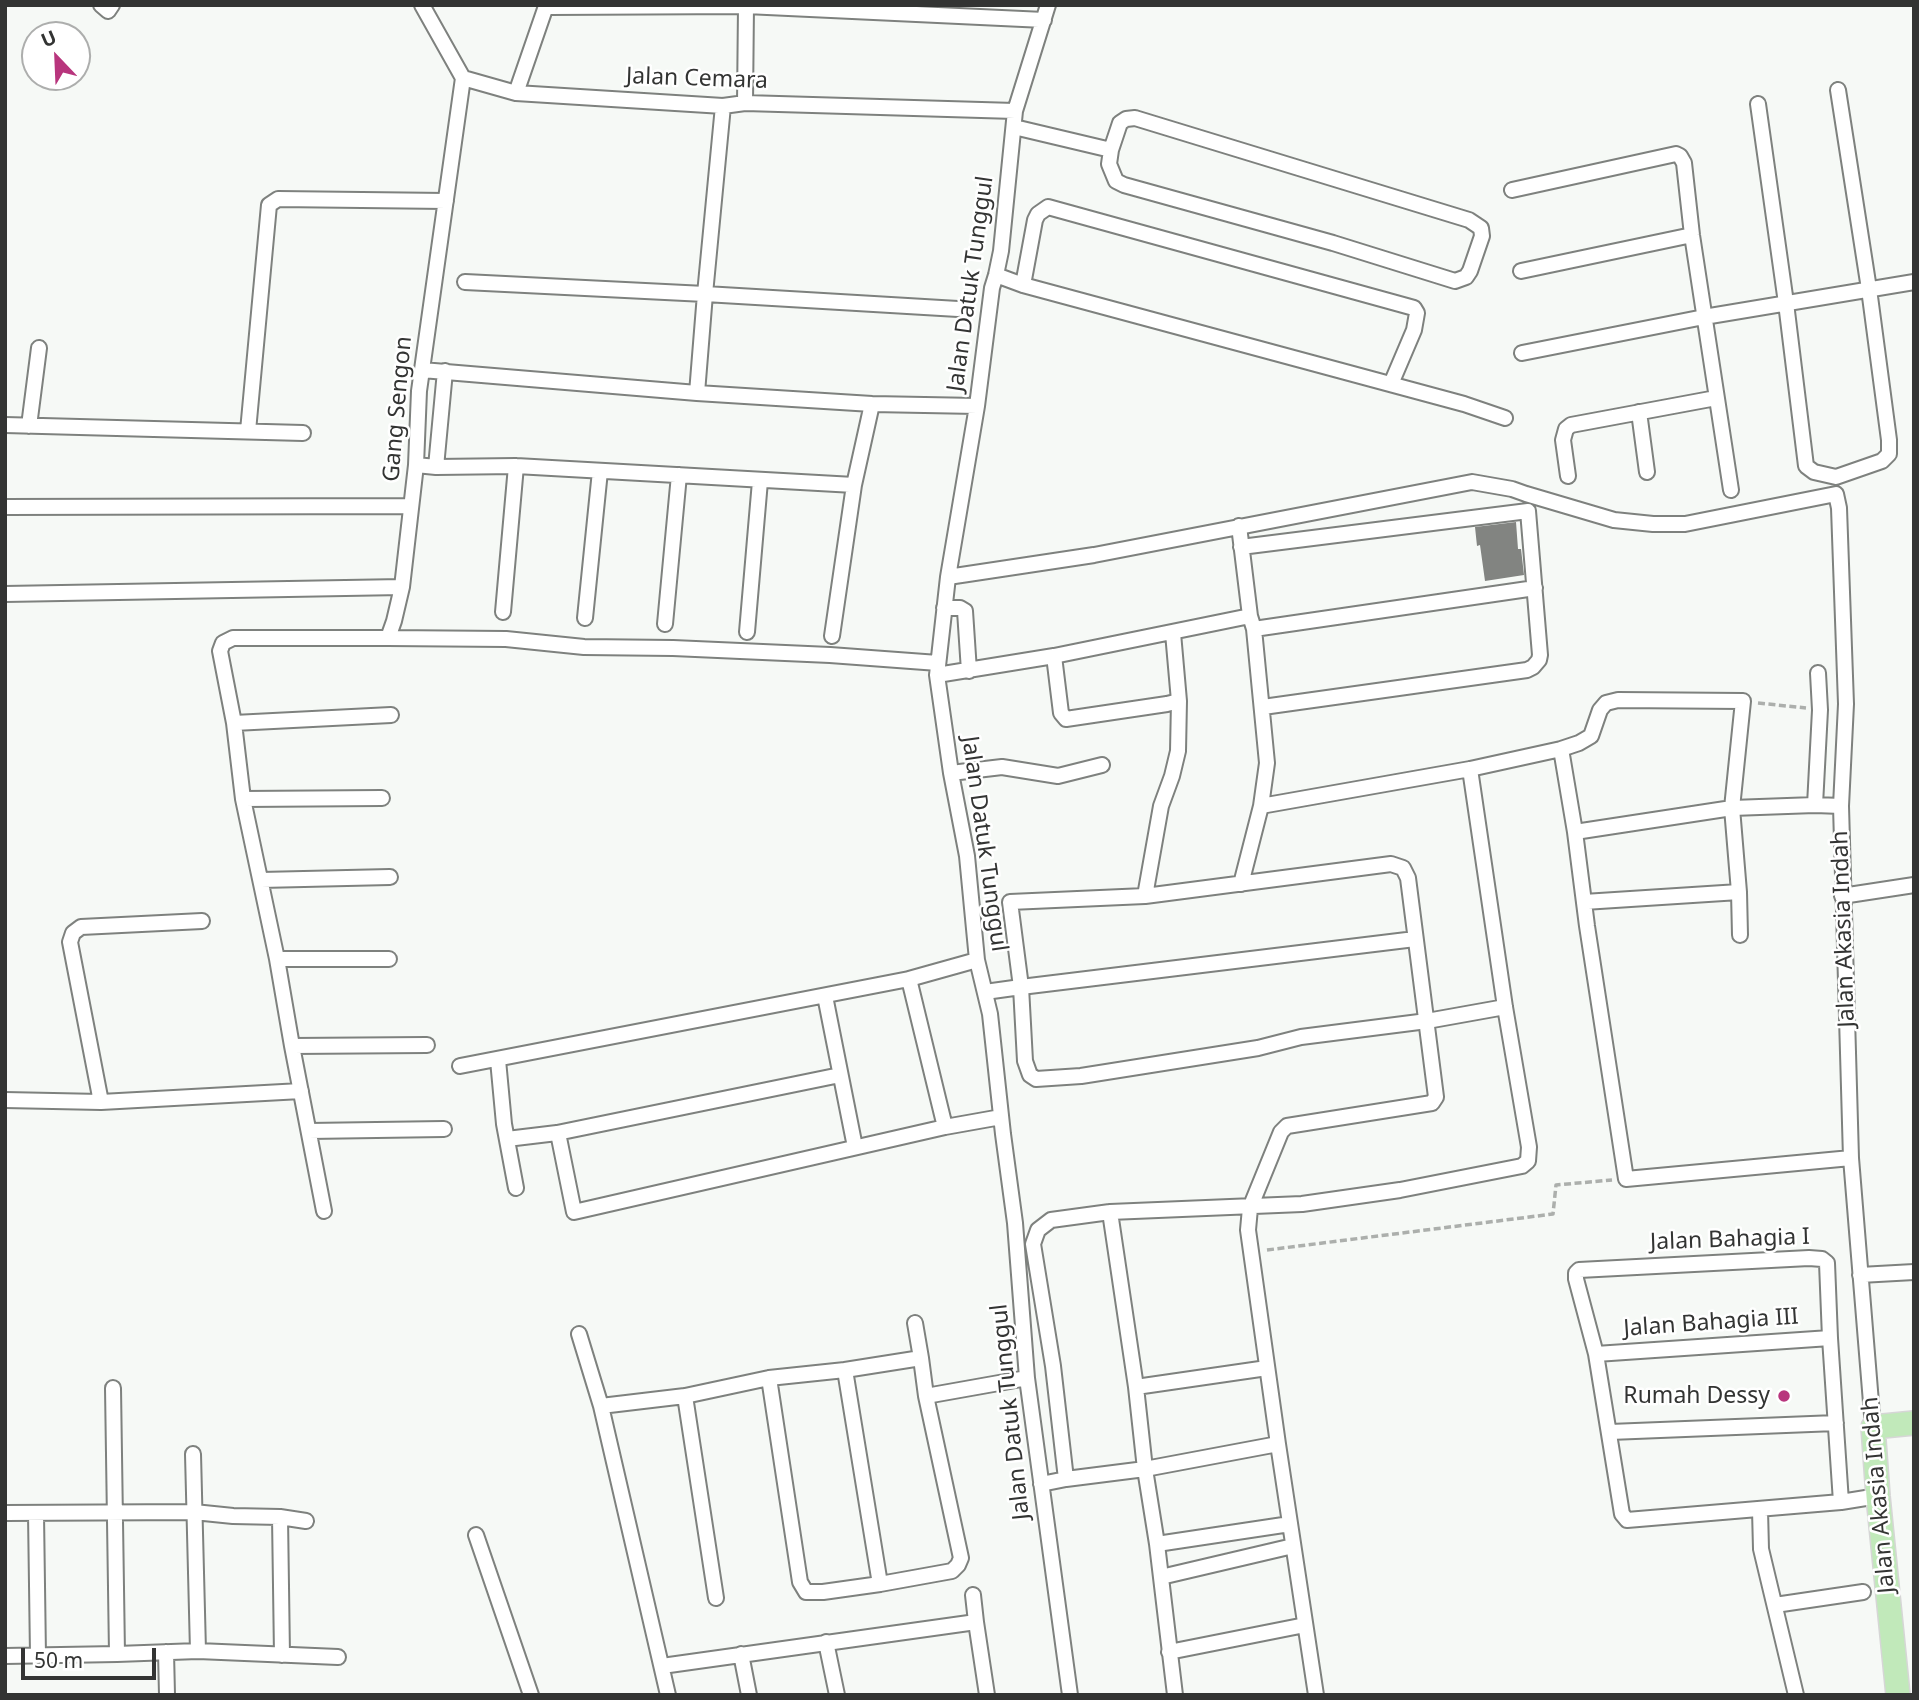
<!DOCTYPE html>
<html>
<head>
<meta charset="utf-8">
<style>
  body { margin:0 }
  #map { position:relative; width:1919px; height:1700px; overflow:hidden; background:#f6f9f6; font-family:"Noto Sans",sans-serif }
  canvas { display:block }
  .frame { position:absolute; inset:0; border:7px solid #333433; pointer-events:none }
  .north { position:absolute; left:21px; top:21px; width:70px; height:70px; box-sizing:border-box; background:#fff; border:2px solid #adaead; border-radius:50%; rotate:337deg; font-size:19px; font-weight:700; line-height:28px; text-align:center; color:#333433 }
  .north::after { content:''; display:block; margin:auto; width:24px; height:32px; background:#b8357d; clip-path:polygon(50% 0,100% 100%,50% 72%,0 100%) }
  .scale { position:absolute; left:21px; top:1648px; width:135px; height:32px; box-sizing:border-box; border:4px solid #333433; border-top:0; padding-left:9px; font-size:21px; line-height:24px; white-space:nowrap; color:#333433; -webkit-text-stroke:5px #fff; paint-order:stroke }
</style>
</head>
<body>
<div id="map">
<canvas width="1919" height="1700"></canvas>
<div class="frame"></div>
<div class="north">U</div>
<div class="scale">50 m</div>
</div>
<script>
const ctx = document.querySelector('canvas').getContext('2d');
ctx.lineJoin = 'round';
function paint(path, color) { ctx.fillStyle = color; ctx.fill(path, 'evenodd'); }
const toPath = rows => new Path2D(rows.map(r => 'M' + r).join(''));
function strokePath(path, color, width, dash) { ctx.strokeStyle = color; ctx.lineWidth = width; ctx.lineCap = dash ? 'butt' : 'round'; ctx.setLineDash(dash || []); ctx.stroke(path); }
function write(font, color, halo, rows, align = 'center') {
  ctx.font = font + ' "Noto Sans",sans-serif'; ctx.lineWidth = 5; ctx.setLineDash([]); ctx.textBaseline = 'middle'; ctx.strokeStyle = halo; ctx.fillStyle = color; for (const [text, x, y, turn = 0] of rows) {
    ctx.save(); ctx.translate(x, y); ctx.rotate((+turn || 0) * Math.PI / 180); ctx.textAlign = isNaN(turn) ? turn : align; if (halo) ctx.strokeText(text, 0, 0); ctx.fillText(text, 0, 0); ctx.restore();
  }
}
paint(toPath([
  [1516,522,1518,549,1521,549,1524,575,1485,581,1480,545,1477,546,1475,527]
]), '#828481');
const street = toPath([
  [101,5,108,11,112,5],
  [422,5,463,78,516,93,723,106,745,103,1015,111],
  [1048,5,1015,111,1001,251,996,275,992,288,977,406,948,577,937,675,951,773,967,856,977,960,990,1014,1003,1134,1015,1223,1027,1378,1070,1695],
  [516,93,545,9,549,7,746,6,1044,20],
  [745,103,746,6],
  [1758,104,1786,303,1806,466,1814,472,1836,477,1882,461,1889,454,1889,440,1869,289,1838,90],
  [723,106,705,294,958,309],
  [1135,118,1469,220,1481,228,1482,236,1470,271,1466,277,1455,281,1333,243,1124,185,1116,181,1109,164,1111,150,1120,123,1126,119,1135,118],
  [1014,127,1111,150],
  [1512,190,1676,154,1680,156,1684,163,1692,235,1731,490],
  [1521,271,1692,235],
  [996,275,1023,285,1464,404,1505,418],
  [465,282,705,294,697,393],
  [1023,285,1035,220,1038,214,1048,207,1414,308,1417,313,1414,330,1391,384],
  [1522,353,1704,317,1914,282],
  [422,370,697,393,872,404,977,406],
  [1639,412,1647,472],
  [5,425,303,433],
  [29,426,39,348],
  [248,431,269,205,278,199,446,201],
  [416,465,436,467,516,466,854,485],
  [436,467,445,371],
  [1568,476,1563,440,1566,429,1571,425,1716,398],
  [5,507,411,506],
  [1239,526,1250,616,1254,629,1267,763,1261,806,1241,884],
  [1241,547,1528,511,1540,655,1539,660,1533,667,1527,670,1263,707],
  [948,577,1094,555,1472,482,1512,489,1526,494,1614,520,1653,524,1685,524,1836,494,1839,508,1846,704,1841,806,1851,1158,1873,1427],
  [5,594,402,587],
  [944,608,960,608,965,611,969,671],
  [503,612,516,466],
  [585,618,600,471],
  [665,624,679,475],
  [1254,629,1535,588],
  [747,632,760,481],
  [832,636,854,485,872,404],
  [388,638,506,639,584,647,673,648,830,655,938,663],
  [1054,656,1061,713,1066,719,1167,704,1179,701,1173,633],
  [937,675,1054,656,1250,616],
  [234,723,391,715],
  [1561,749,1579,743,1591,736,1600,710,1606,703,1618,700,1743,701,1732,808,1739,892,1584,902],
  [951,773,1002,767,1058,776,1102,765],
  [243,799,382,798],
  [1815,805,1820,710,1818,673],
  [1261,806,1470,769,1561,749,1575,832],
  [1841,806,1815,805,1732,808,1575,832,1587,926,1626,1179,1851,1158],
  [261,880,390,877],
  [1739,892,1740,935],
  [1145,896,1161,806,1172,776,1178,751,1179,701],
  [1842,896,1914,885],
  [277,959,389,959],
  [909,979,977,960],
  [985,992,1021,987,1025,1061,1030,1075,1036,1079,1081,1076,1258,1048,1301,1037,1427,1021,1505,1007],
  [825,996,855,1147],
  [292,1046,427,1045],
  [498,1060,504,1124,516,1188],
  [460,1066,909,979,945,1127],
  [5,1100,101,1102,301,1091],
  [101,1102,70,942,73,933,81,927,202,921],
  [309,1131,444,1129],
  [558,1133,574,1212,945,1127,1001,1117],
  [507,1139,557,1133,840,1075],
  [324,1211,292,1046,277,959,243,799,234,723,220,651,223,643,233,638,388,638,394,621,402,587,416,465,419,391,463,78],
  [1110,1212,1136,1387,1145,1469,1157,1544,1175,1695],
  [1809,1258,1822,1259,1827,1263,1830,1338,1841,1502,1627,1520,1622,1514,1596,1354,1576,1279,1576,1273,1579,1270,1809,1258],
  [1860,1275,1914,1272],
  [915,1323,921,1358],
  [579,1334,601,1406,668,1695],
  [1596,1354,1830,1338],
  [845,1370,880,1584],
  [769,1378,800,1582,806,1592,823,1592,880,1584,952,1571,958,1565,961,1558,926,1396],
  [1136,1387,1267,1368],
  [113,1388,117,1654],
  [685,1396,716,1598],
  [601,1406,685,1396,769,1378,845,1370,921,1358,926,1396,1027,1378],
  [1610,1432,1836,1423],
  [193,1454,198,1651],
  [1066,1479,1145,1469,1278,1444],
  [1041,1484,1066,1479,1053,1366,1033,1244,1038,1230,1051,1220,1110,1212,1302,1204,1400,1190,1522,1166,1528,1161,1529,1147,1505,1007,1470,769],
  [1841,1502,1878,1496],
  [1760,1510,1761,1549,1796,1695],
  [5,1513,194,1512,233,1516,280,1517,306,1521],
  [36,1514,38,1656],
  [280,1517,282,1655],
  [476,1535,531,1695],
  [1157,1544,1290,1524],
  [1161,1577,1293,1546],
  [973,1595,976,1622],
  [1775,1605,1863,1592],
  [826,1642,837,1695],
  [166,1652,167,1695],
  [1169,1652,1305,1625],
  [741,1654,749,1695],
  [5,1656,117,1654,198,1651,338,1657],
  [662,1666,976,1622,987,1695],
  [1316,1695,1278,1444,1248,1230,1250,1208,1281,1132,1287,1126,1432,1103,1436,1097,1408,878,1403,868,1391,864,1145,896,1010,902,1021,987,1415,939]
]);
const primary = toPath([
  [1898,1695,1878,1496,1873,1427,1914,1423]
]);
strokePath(street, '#7e817e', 18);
strokePath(primary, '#d6d6d6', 26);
strokePath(toPath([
  [1758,703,1806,708],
  [1267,1250,1553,1214,1556,1185,1612,1180]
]), '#acafac', 3.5, [7, 3.5]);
strokePath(street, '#fff', 14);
strokePath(primary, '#c1e9ba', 23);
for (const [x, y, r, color] of [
  [1784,1396,7,"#b8357d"]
]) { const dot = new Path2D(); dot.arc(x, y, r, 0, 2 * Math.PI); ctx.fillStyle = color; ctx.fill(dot); strokePath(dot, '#fff', 2.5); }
write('23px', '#333433', '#fff', [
  ["Jalan Cemara",697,79,2],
  ["Jalan Datuk Tunggul",971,284,-82],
  ["Gang Sengon",398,409,-85],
  ["Jalan Datuk Tunggul",984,844,82],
  ["Jalan Akasia Indah",1844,929,-92],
  ["Jalan Bahagia I",1730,1240,-2],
  ["Jalan Bahagia III",1711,1323,-4],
  ["Jalan Datuk Tunggul",1011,1412,-96],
  ["Jalan Akasia Indah",1879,1495,-95]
]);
write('23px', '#333433', '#fff', [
  ["Rumah Dessy",1770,1396]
], 'right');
</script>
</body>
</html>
